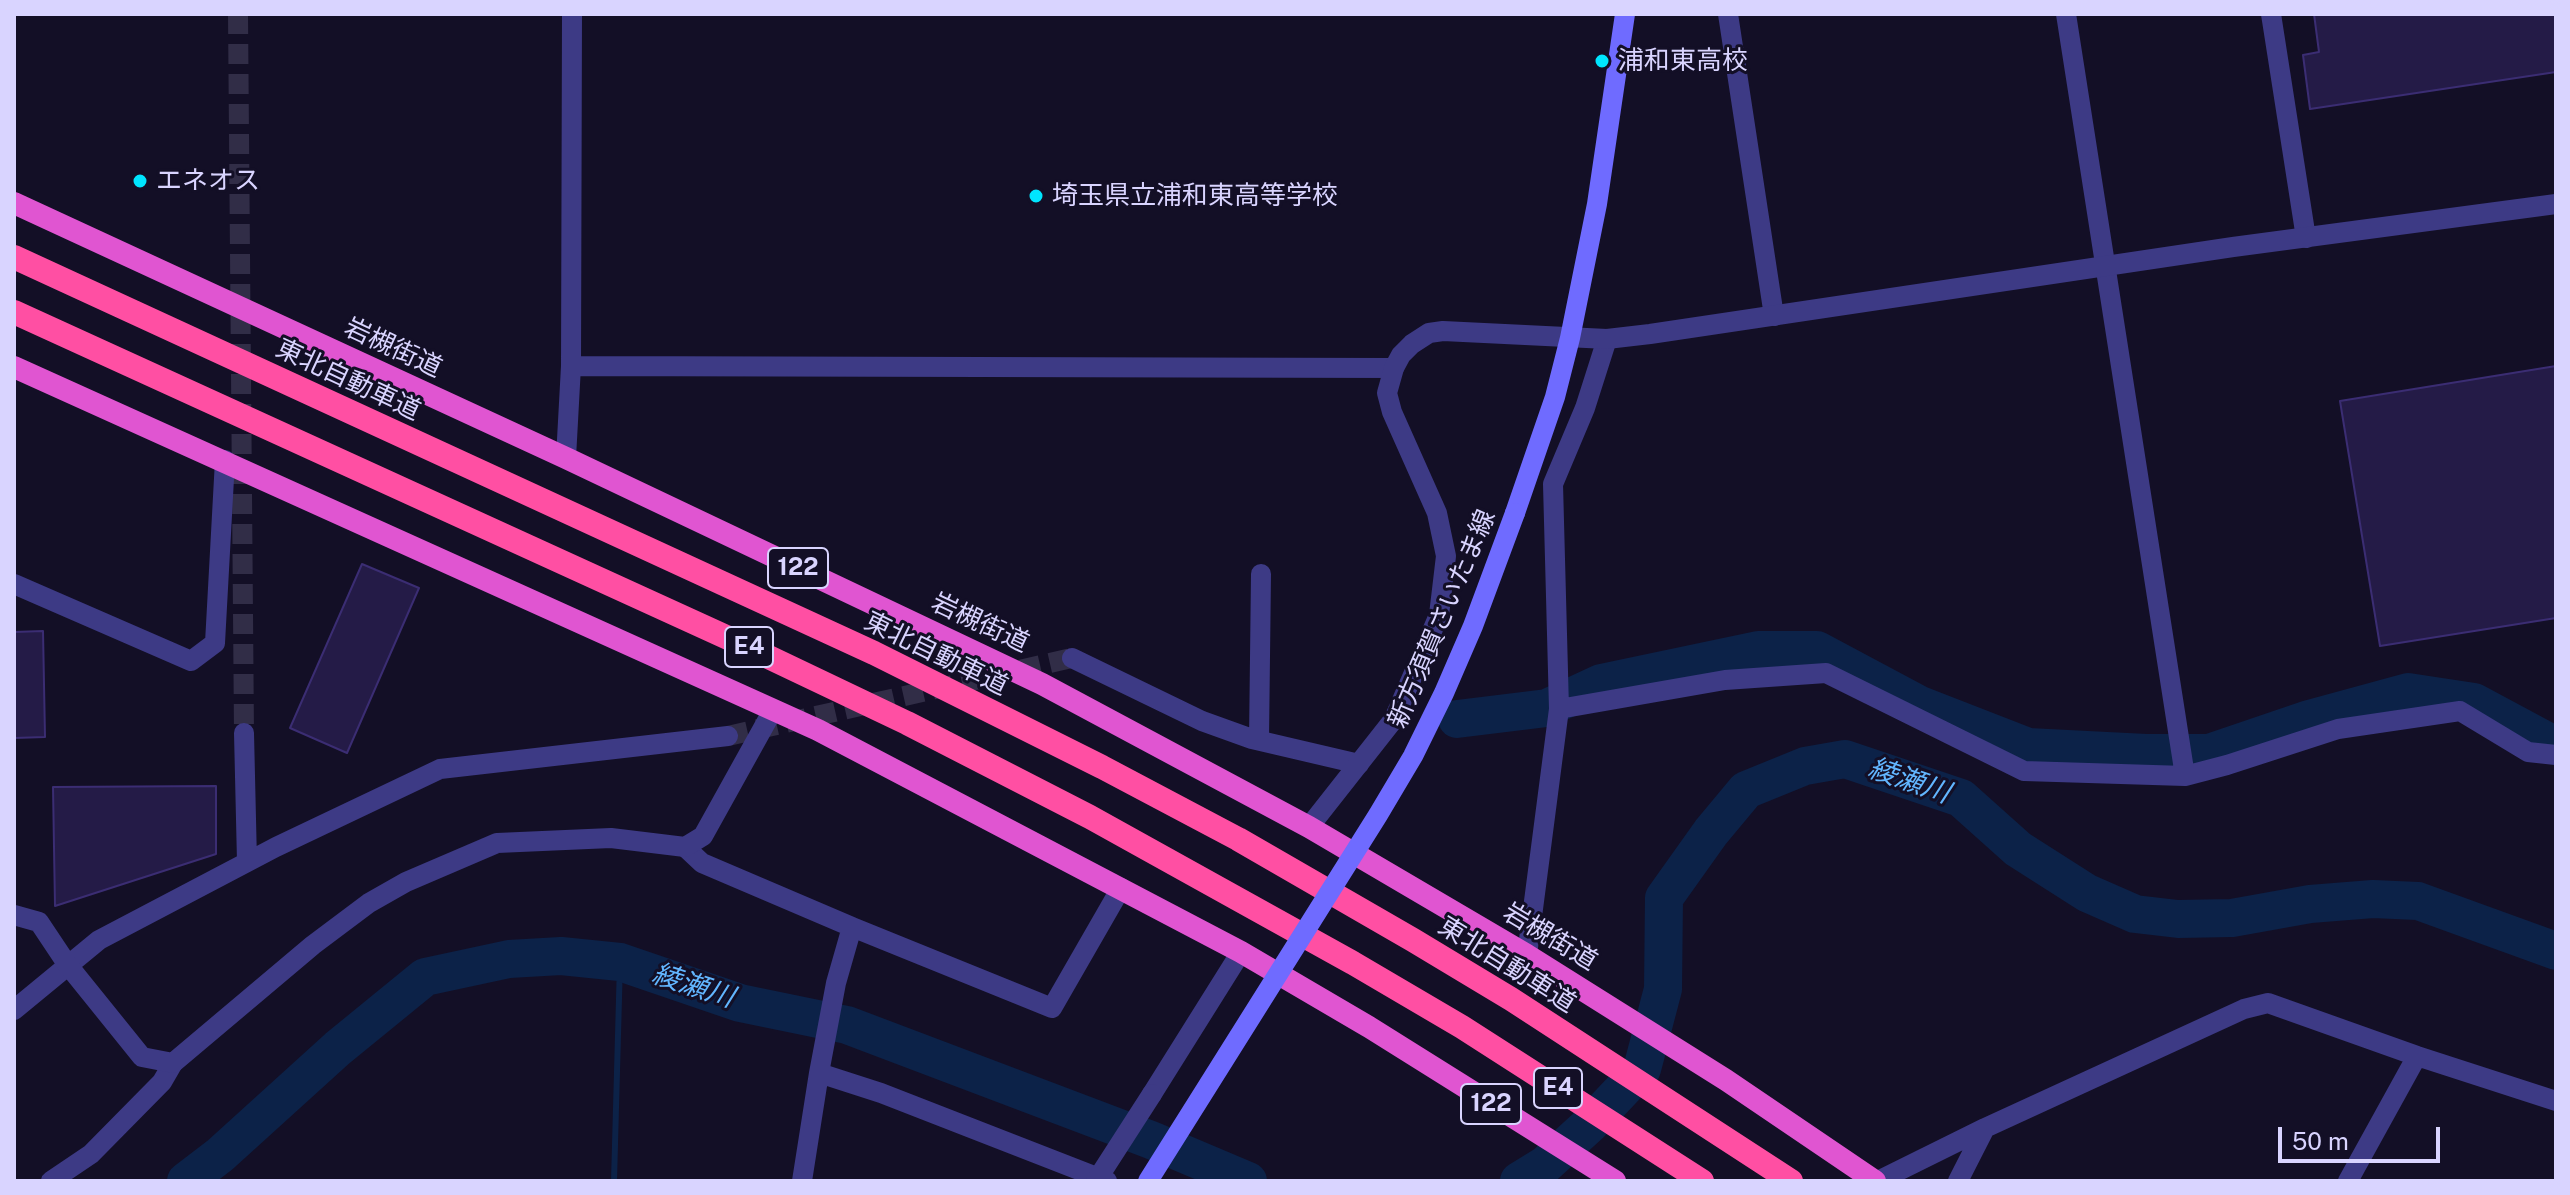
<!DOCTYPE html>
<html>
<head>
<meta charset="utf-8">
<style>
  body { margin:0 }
  #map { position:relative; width:2570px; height:1195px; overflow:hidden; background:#130f26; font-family:"Public Sans",sans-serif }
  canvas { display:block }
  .frame { position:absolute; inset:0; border:16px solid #d9d4ff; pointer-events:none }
  .scale { position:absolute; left:2278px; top:1127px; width:162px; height:36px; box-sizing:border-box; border:4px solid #d9d4ff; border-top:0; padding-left:10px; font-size:24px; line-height:28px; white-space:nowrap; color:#d9d4ff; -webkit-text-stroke:6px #130f26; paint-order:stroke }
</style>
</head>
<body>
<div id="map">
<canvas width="2570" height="1195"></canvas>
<div class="frame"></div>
<div class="scale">50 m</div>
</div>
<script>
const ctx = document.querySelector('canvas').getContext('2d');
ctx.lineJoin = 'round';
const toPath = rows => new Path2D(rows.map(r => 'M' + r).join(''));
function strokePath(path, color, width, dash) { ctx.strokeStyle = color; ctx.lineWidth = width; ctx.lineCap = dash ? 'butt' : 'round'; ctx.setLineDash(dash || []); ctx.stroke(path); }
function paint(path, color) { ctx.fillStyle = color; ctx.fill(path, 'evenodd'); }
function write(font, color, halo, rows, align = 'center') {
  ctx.font = font + ' "Public Sans","Noto Sans JP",sans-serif'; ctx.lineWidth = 6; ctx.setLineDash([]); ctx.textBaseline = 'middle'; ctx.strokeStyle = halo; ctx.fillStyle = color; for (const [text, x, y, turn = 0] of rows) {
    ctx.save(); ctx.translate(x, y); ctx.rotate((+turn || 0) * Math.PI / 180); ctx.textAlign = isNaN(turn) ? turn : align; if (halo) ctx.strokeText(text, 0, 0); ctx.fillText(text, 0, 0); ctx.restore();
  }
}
strokePath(toPath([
  [614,1181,620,962]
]), '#0c2248', 6);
strokePath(toPath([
  [1457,719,1547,708,1601,683,1758,650,1817,650,1920,705,2028,747,2146,753,2209,753,2309,719,2408,692,2474,702,2556,746],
  [186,1181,220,1155,338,1048,425,977,509,959,561,956,620,962,740,1003,847,1025,1151,1140,1248,1181],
  [1519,1181,1545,1165,1590,1124,1642,1069,1663,989,1664,898,1711,832,1746,790,1805,766,1845,759,1961,798,2018,849,2087,893,2135,914,2178,919,2232,918,2310,904,2373,899,2418,901,2556,951]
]), '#0c2248', 38);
const building = toPath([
  [2314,14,2556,14,2556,72,2310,109,2303,55,2319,52,2314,14],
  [2556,366,2556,618,2380,646,2340,401,2556,366],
  [362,564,419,588,347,753,290,728,362,564],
  [43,631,45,737,14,738,14,632,43,631],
  [216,786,216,854,55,906,53,787,216,786]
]);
paint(building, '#241b47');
strokePath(building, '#3b2d73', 2);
strokePath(toPath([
  [238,14,244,733],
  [728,736,1072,658]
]), '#312d47', 20, [20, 10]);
strokePath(toPath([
  [1728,14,1774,316],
  [2066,14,2185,776],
  [2271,14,2306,238],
  [571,366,1394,368],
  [566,458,571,366,572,14],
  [14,584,191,661,215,643,225,460],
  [1072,658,1202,721,1252,739,1359,764],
  [1559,709,1725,680,1826,673,2024,771,2185,776,2227,765,2338,729,2460,711,2528,752,2556,755],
  [244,733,247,862],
  [1259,740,1261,574],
  [685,847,702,863,852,927],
  [1527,955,1559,709,1553,484,1585,408,1607,339],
  [14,1010,99,940,276,847,440,769,728,736],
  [819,1073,836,983,852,927,1052,1008,1121,888],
  [51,1181,91,1154,162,1082,173,1063],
  [802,1181,819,1073,881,1093,1107,1181],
  [1878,1181,1985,1128,2244,1009,2268,1003,2417,1056,2556,1101],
  [1958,1181,1985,1128],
  [2348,1181,2417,1056]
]), '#3d3a85', 20);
strokePath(toPath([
  [1309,827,1394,719,1439,615,1446,556,1437,513,1392,412,1387,393,1394,368,1401,355,1412,344,1429,333,1443,331,1607,339,1650,334,2233,247,2556,204],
  [14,915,39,922,67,964,142,1057,173,1063,313,945,369,903,406,882,497,843,611,838,685,847,703,836,773,710],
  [1152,1094,1241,952]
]), '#3d3a85', 20);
strokePath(toPath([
  [1515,513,1555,397,1570,338,1597,204,1625,14]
]), '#6f6bff', 20);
strokePath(toPath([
  [14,203,566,458,1042,684,1309,827,1527,955,1726,1080,1875,1181],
  [14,367,818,730,1241,952,1369,1027,1615,1181]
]), '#e055d1', 22);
strokePath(toPath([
  [14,257,874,653,1102,767,1238,839,1413,940,1511,999,1791,1181],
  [14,312,737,642,907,723,1090,817,1353,963,1462,1027,1702,1181]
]), '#ff4fa3', 24);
strokePath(toPath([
  [1096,1181,1152,1094]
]), '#3d3a85', 20);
strokePath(toPath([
  [1148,1181,1378,815,1413,756,1444,693,1473,626,1515,513]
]), '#6f6bff', 20);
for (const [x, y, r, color] of [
  [1602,61,8,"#00e5ff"],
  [140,181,8,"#00e5ff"],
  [1036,196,8,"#00e5ff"]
]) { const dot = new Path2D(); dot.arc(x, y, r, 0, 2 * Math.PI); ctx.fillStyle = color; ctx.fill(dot); strokePath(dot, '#130f26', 3); }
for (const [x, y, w] of [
  [798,568,60],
  [749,647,48],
  [1558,1088,48],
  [1491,1104,60]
]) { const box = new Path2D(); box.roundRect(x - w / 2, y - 20, w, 40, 6); ctx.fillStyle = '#130f26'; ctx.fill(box); strokePath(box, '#d9d4ff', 2); }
write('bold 24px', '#d9d4ff', null, [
  ["122",798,568],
  ["E4",749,647],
  ["E4",1558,1088],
  ["122",1491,1104]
]);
write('26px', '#d9d4ff', '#130f26', [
  ["浦和東高校",1618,61],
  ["エネオス",156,181],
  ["埼玉県立浦和東高等学校",1052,196]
], 'left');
write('26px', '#d9d4ff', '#130f26', [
  ["岩槻街道",393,348,25],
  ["東北自動車道",348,380,25],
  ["新方須賀さいたま線",1442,619,-67],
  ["岩槻街道",980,623,25],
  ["東北自動車道",936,654,26],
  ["岩槻街道",1550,937,31],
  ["東北自動車道",1507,965,32]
]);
write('italic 28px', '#62b6ff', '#130f26', [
  ["綾瀬川",1909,781,19],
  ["綾瀬川",693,986,18]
]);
</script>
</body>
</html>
